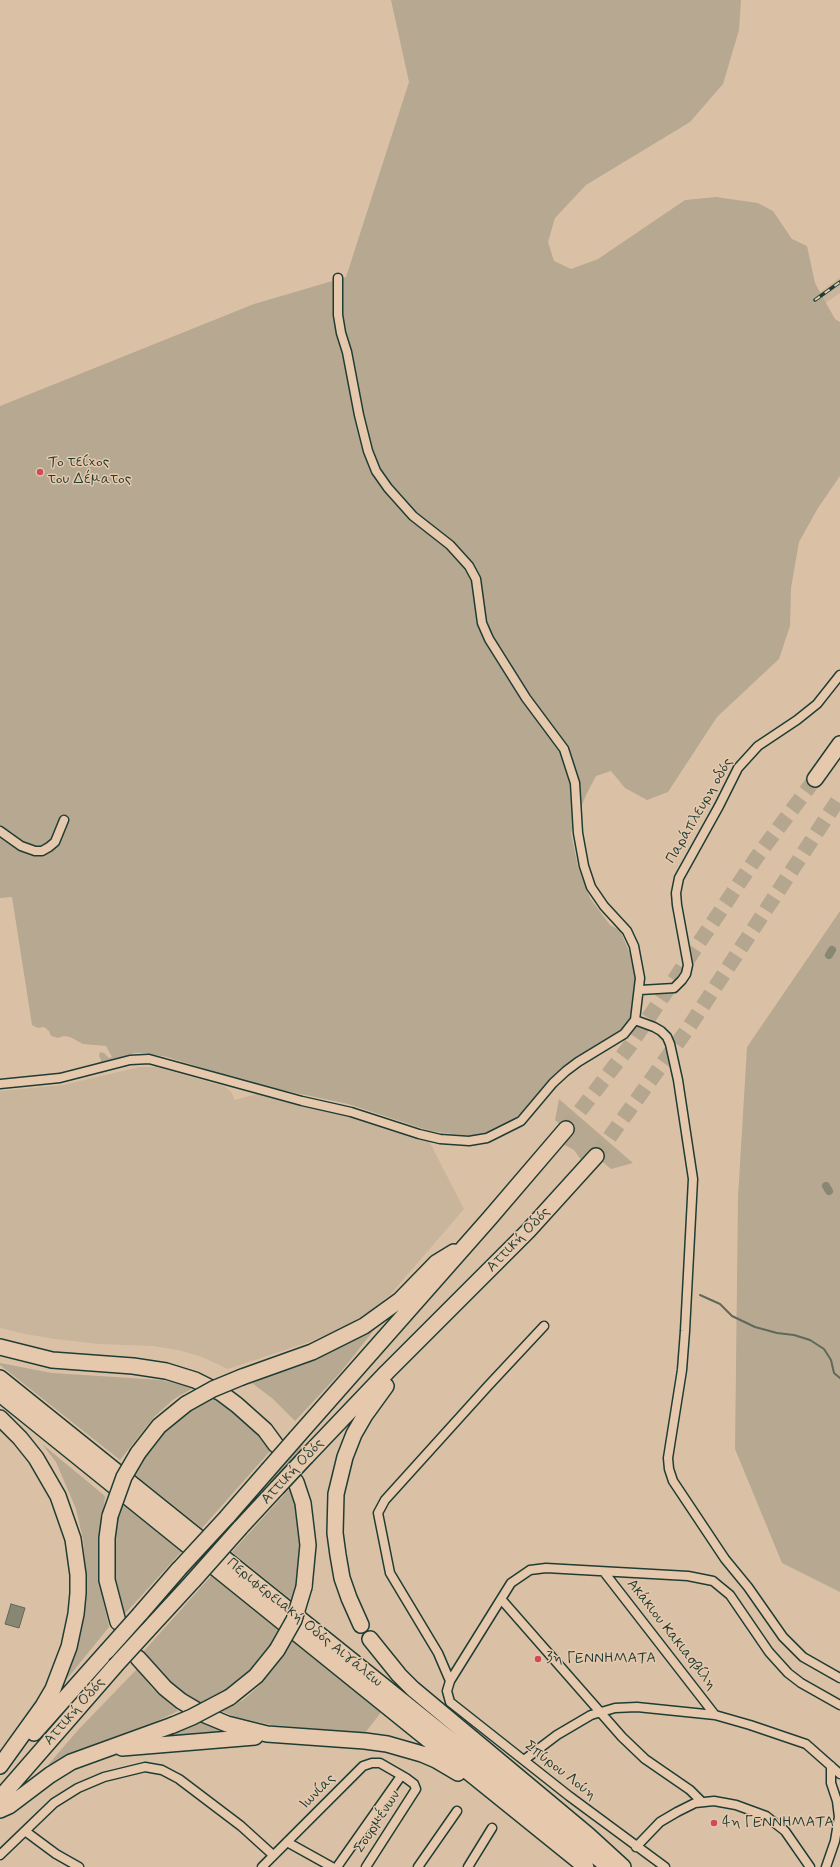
<!DOCTYPE html>
<html>
<head>
<meta charset="utf-8">
<style>
  body { margin:0 }
  canvas { display:block; background:#dac1a6 }
</style>
</head>
<body>
<canvas width="840" height="1867"></canvas>
<script>
const ctx = document.querySelector('canvas').getContext('2d');
ctx.lineJoin = 'round';
function paint(path, color) { ctx.fillStyle = color; ctx.fill(path, 'evenodd'); }
const toPath = rows => new Path2D(rows.map(r => 'M' + r).join(''));
function strokePath(path, color, width, dash) { ctx.strokeStyle = color; ctx.lineWidth = width; ctx.lineCap = dash ? 'butt' : 'round'; ctx.setLineDash(dash || []); ctx.stroke(path); }
function write(font, color, halo, rows, align = 'center') {
  ctx.font = font + ' Mynerve,sans-serif'; ctx.lineWidth = 3; ctx.setLineDash([]); ctx.textBaseline = 'middle'; ctx.strokeStyle = halo; ctx.fillStyle = color; for (const [text, x, y, turn = 0] of rows) {
    ctx.save(); ctx.translate(x, y); ctx.rotate((+turn || 0) * Math.PI / 180); ctx.textAlign = isNaN(turn) ? turn : align; if (halo) ctx.strokeText(text, 0, 0); ctx.fillText(text, 0, 0); ctx.restore();
  }
}
paint(toPath([
  [840,277,840,293,827,302,819,304,817,295],
  [139,1067,156,1067,224,1086,231,1092,235,1100,257,1094,343,1114,429,1141,464,1209,390,1295,369,1312,342,1328,309,1342,228,1369,202,1357,178,1350,153,1346,98,1344,55,1339,25,1334,0,1328,0,1091,63,1085]
]), '#c9b59b');
paint(toPath([
  [391,0,741,0,739,30,723,84,690,122,586,185,555,218,548,242,554,261,571,269,598,259,685,200,716,197,758,203,773,211,792,239,807,246,815,283,835,319,840,322,840,476,818,508,799,542,791,588,790,626,779,659,717,717,668,792,647,800,625,788,611,771,596,776,586,795,571,833,578,867,590,898,610,925,620,930,638,973,633,1013,625,1031,621,1029,616,1037,576,1060,519,1115,503,1127,484,1134,469,1136,430,1131,348,1104,258,1085,167,1057,144,1053,135,1053,100,1064,101,1060,99,1056,100,1052,104,1053,109,1058,112,1057,106,1046,83,1044,70,1037,64,1036,58,1038,51,1036,49,1031,44,1027,38,1028,32,1025,12,897,0,898,0,406,254,304,346,277,409,82],
  [840,911,840,1592,782,1563,735,1449,738,1197,747,1047],
  [559,1099,633,1163,611,1169,589,1150,581,1160,574,1150,563,1144,571,1134,555,1120],
  [374,1330,340,1373,295,1421,273,1399,252,1383,318,1356],
  [0,1363,52,1373,162,1380,193,1388,174,1399,154,1417,120,1460,0,1365],
  [214,1395,246,1419,272,1449,202,1528,133,1473,159,1436,174,1422,191,1408],
  [42,1444,105,1496,98,1563,103,1600,109,1627,58,1690,75,1653,84,1612,86,1572,83,1539,76,1509,56,1462],
  [300,1444,302,1450,111,1661,110,1657],
  [291,1487,299,1510,303,1558,294,1602,232,1552],
  [120,1501,182,1551,122,1617,114,1587,112,1540],
  [212,1575,282,1631,262,1660,237,1684,203,1706,176,1688,153,1665,143,1652],
  [293,1641,382,1711,365,1733,272,1725,236,1717,221,1711,243,1700,259,1686],
  [137,1669,153,1689,178,1711,147,1726,48,1765,78,1730],
  [200,1720,230,1733,147,1741]
]), '#b7a891');
const water = toPath([
  [11,1604,25,1608,19,1628,5,1624,11,1604]
]);
paint(water, '#888774');
strokePath(water, '#5e695a', 1);
strokePath(toPath([
  [700,1295,720,1304,732,1316,755,1327,777,1333,794,1335,810,1340,824,1349,831,1360,834,1373,840,1378]
]), '#5e695a', 2);
strokePath(toPath([
  [829,955,832,950],
  [826,1186,829,1191]
]), '#888774', 8);
strokePath(toPath([
  [566,1129,629,1047,756,858,815,779],
  [596,1156,689,1027,840,797]
]), '#b5a78f', 15, [15, 8]);
const street = toPath([
  [0,831,21,846,35,851,42,851,49,847,55,842,64,820],
  [640,990,674,988,682,980,686,974,688,965,677,905,676,893,679,878,719,806,738,768,758,746,797,720,817,704,840,675],
  [635,1020,654,1027,661,1031,667,1037,670,1044,678,1080,693,1179,685,1331,682,1370,668,1458,669,1469,673,1481,725,1559,748,1587,783,1637,803,1657,840,1678],
  [0,1084,60,1078,130,1060,149,1059,302,1101,351,1112,419,1134,440,1139,469,1141,487,1138,521,1121,553,1083,566,1071,578,1062,624,1034,635,1020,640,978,634,946,627,931,604,906,591,887,584,866,578,833,575,783,564,749,526,698,489,639,482,623,476,579,469,566,450,545,413,516,388,488,376,471,368,451,359,415,347,352,341,333,338,315,338,278],
  [604,1572,715,1715],
  [501,1599,622,1737,645,1759,690,1790,702,1802],
  [450,1681,438,1653,390,1573,378,1513,385,1500,488,1386,544,1326],
  [524,1760,557,1735,591,1715,615,1708,637,1707,715,1715,750,1725,806,1744,840,1774],
  [25,1831,56,1854,79,1867],
  [287,1842,332,1867],
  [636,1847,660,1822,677,1812,695,1803,714,1801,736,1805,766,1816,785,1831,810,1867],
  [0,1855,54,1803,78,1788,104,1777,145,1767,162,1770,179,1779,241,1826,273,1855],
  [262,1867,363,1766,372,1763,380,1763,406,1778,414,1784,416,1789,366,1867],
  [337,1867,401,1776],
  [418,1867,457,1811],
  [468,1867,492,1828],
  [665,1867,569,1796,450,1702,447,1691,450,1681,511,1583,530,1570,546,1568,688,1576,713,1581,730,1595,769,1652,788,1673,801,1683,840,1705],
  [826,1867,835,1841,839,1817,837,1801,831,1783,831,1766]
]);
const highway = toPath([
  [815,779,840,744],
  [0,1347,52,1360,133,1366,166,1371,195,1380,221,1393,237,1405,265,1430,276,1445],
  [242,1377,312,1352,364,1326,400,1300,436,1263,454,1252],
  [0,1378,609,1867],
  [0,1394,586,1867],
  [0,1418,20,1438,36,1458,58,1496,73,1539,78,1575,78,1593,76,1614,69,1647,53,1689,43,1706,0,1766],
  [296,1438,489,1219,566,1129],
  [138,1453,159,1426,186,1404],
  [306,1457,387,1372,528,1231,596,1156],
  [296,1482,303,1503,308,1545,304,1587],
  [110,1516,107,1538,107,1580,118,1622],
  [227,1517,268,1470],
  [240,1528,277,1488],
  [140,1614,179,1569],
  [361,1625,349,1598,342,1578,338,1555,335,1533,336,1494,345,1457,354,1434,365,1415,386,1386],
  [147,1631,193,1581],
  [370,1639,399,1675,413,1689,588,1835,623,1867],
  [138,1658,165,1688,181,1701,203,1714,227,1724,267,1734,365,1741,387,1744,422,1754,436,1760,458,1773],
  [230,1697,256,1676,277,1650],
  [34,1733,107,1651],
  [122,1748,255,1737],
  [0,1798,115,1666],
  [0,1810,9,1806,50,1775,71,1762,173,1725]
]);
strokePath(street, '#1f3d34', 11);
strokePath(highway, '#1f3d34', 18);
strokePath(street, '#e6c9ad', 8);
strokePath(highway, '#e6c9ad', 15);
const rail = toPath([
  [815,300,840,282]
]);
strokePath(rail, '#1f3d34', 3.5);
strokePath(rail, '#e6c9ad', 2, [6]);
const highwayBridge = toPath([
  [186,1404,213,1389,242,1377],
  [268,1470,296,1438],
  [277,1488,306,1457],
  [110,1516,124,1477,138,1453],
  [179,1569,227,1517],
  [193,1581,240,1528],
  [277,1650,294,1620,304,1587],
  [107,1651,140,1614],
  [115,1666,147,1631],
  [173,1725,192,1717,230,1697]
]);
strokePath(highwayBridge, '#1f3d34', 18, []);
strokePath(highwayBridge, '#e6c9ad', 15);
for (const [x, y, r, color] of [
  [40,472,4,"#d1495b"],
  [538,1659,4,"#d1495b"],
  [714,1823,4,"#d1495b"]
]) { const dot = new Path2D(); dot.arc(x, y, r, 0, 2 * Math.PI); ctx.fillStyle = color; ctx.fill(dot); strokePath(dot, '#e6c9ad', 1.5); }
write('15px', '#1f3d34', '#e6c9ad', [
  ["Το τείχος",48,463],
  ["του Δέματος",48,480],
  ["3η ΓΕΝΝΗΜΑΤΑ",546,1659],
  ["4η ΓΕΝΝΗΜΑΤΑ",722,1823]
], 'left');
write('15px', '#1f3d34', '#e6c9ad', [
  ["Παράπλευρη οδός",700,811,-60],
  ["Αττική Οδός",519,1240,-46],
  ["Αττική Οδός",293,1472,-47],
  ["Περιφερειακή Οδός Αιγάλεω",304,1623,39],
  ["Ακάκιου Κακιασβίλη",671,1635,52],
  ["Αττική Οδός",75,1712,-49],
  ["Σπύρου Λούη",560,1771,38],
  ["Ιωνίας",318,1792,-45],
  ["Σουρμένων",378,1822,-57]
]);
</script>
</body>
</html>
